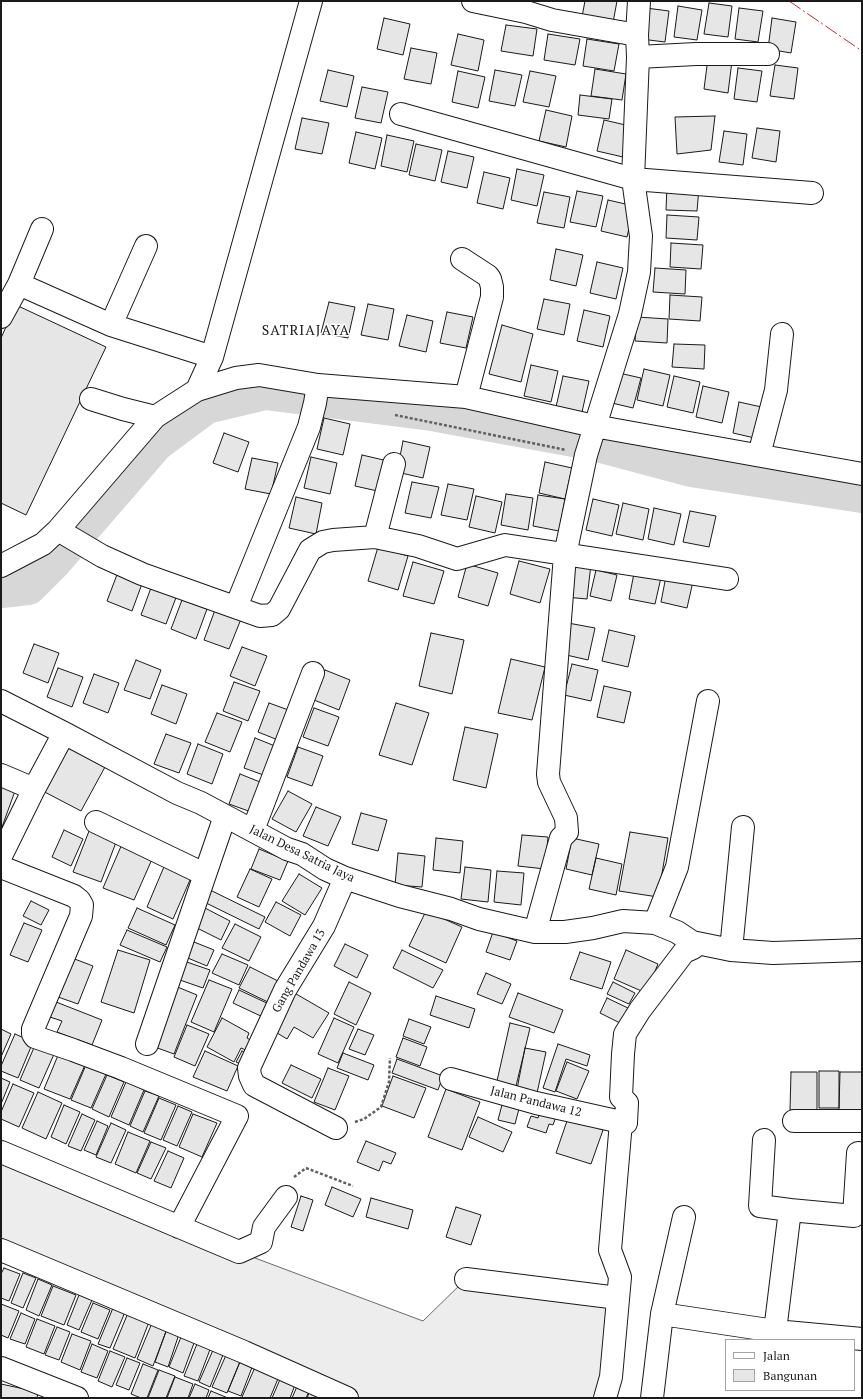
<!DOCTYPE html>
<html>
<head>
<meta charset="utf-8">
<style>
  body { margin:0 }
  #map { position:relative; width:863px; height:1399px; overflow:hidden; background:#fff; font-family:"PT Serif",serif }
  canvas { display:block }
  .frame { position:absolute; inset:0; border:2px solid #1a1a1a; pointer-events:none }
  .legend { position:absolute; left:725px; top:1339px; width:130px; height:52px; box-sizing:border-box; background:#fff; border:1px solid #a3a3a3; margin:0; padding:5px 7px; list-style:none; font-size:12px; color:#1a1a1a }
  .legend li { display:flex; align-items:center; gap:8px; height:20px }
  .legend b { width:20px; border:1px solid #a3a3a3 }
</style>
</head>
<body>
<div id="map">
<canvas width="863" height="1399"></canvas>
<div class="frame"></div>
<ul class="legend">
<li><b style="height:5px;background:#fff"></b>Jalan</li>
<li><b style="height:11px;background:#e6e6e6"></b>Bangunan</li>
</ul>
</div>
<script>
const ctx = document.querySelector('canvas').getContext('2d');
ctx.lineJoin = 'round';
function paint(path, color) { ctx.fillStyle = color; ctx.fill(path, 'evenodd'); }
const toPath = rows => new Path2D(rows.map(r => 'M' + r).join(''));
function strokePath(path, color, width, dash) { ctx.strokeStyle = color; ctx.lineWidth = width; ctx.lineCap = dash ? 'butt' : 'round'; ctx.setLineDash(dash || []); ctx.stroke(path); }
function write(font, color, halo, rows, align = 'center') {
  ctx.font = font + ' "PT Serif",serif'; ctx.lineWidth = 3; ctx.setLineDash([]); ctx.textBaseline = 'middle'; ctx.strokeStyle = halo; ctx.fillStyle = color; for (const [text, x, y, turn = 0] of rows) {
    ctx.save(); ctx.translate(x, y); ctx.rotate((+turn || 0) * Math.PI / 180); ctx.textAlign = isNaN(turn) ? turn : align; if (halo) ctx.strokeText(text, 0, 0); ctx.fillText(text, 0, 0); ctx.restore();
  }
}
const built = toPath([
  [236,378,466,397,862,474,862,494,691,468,590,441,432,412,265,391,206,405,155,442,53,561,28,586,1,589,1,566,26,554,155,417,236,378],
  [1,1152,239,1252,423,1321,466,1279,618,1298,605,1398,347,1398,1,1250,1,1152]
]);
paint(built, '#ededed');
strokePath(built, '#6a6a6a', 1);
strokePath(toPath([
  [1,589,28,586,53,561,155,443,206,405,265,391,432,412,590,441,691,468,862,494]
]), '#d7d7d7', 38);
const building = toPath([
  [585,1,617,1,612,28,581,22,585,1],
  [709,3,732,6,728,37,704,34,709,3],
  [678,6,702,10,697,40,674,37,678,6],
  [646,8,669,11,665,42,641,39,646,8],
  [739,8,763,11,758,42,735,39,739,8],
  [384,18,410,24,403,55,377,49,384,18],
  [772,18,796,22,791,53,768,49,772,18],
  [506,25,537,29,533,56,501,51,506,25],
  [458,34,484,40,478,71,451,65,458,34],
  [548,34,580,39,575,65,544,60,548,34],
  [587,39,619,44,614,71,583,66,587,39],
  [411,48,437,53,431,84,404,79,411,48],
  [708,58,732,61,728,93,704,89,708,58],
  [775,65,798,68,794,99,770,96,775,65],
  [738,68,762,71,757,102,734,99,738,68],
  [595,69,626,74,622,100,591,96,595,69],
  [328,70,354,76,347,107,320,101,328,70],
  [495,70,522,75,515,106,489,101,495,70],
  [458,71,485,77,478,108,452,102,458,71],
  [530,71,556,76,549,107,523,102,530,71],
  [362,87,388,92,381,123,355,118,362,87],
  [580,95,612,99,609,119,578,115,580,95],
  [546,110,572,116,566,147,539,141,546,110],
  [715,116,711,150,677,154,675,117,715,116],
  [302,118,329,123,322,154,295,149,302,118],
  [604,120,630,126,623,157,597,151,604,120],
  [757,128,780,131,776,162,752,158,757,128],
  [724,131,747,134,743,165,719,162,724,131],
  [356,132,382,138,375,169,349,163,356,132],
  [387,135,414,141,407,172,381,166,387,135],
  [416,144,442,150,435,181,409,175,416,144],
  [448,151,474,157,467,188,441,182,448,151],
  [517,169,544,175,537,206,511,200,517,169],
  [484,172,510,178,503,209,477,203,484,172],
  [667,186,699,188,697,211,666,210,667,186],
  [577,191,603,196,596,227,570,222,577,191],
  [544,192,570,197,564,228,537,223,544,192],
  [608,200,634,206,627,237,601,231,608,200],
  [667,215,699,217,697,240,666,238,667,215],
  [671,243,703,245,701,269,670,267,671,243],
  [556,249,583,255,576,286,550,280,556,249],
  [597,262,623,268,616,299,590,293,597,262],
  [655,268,686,270,685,294,653,292,655,268],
  [670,295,702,297,700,321,669,319,670,295],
  [544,299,570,304,564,335,537,329,544,299],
  [329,302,355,307,348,338,321,333,329,302],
  [368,304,394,309,388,340,361,335,368,304],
  [16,305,106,347,26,515,1,503,1,338,16,305],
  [584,310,610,316,603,347,577,341,584,310],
  [447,312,473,317,466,348,440,343,447,312],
  [407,315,433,321,426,352,399,346,407,315],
  [637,317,668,319,667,343,635,341,637,317],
  [502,325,533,334,521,382,489,374,502,325],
  [674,344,705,345,704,369,672,367,674,344],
  [531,365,558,371,551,402,524,396,531,365],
  [644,369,670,375,663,406,637,400,644,369],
  [619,373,641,378,633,408,612,403,619,373],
  [563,376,589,381,582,412,556,407,563,376],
  [674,376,700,382,693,413,667,407,674,376],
  [703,386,729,392,722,423,696,417,703,386],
  [739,402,766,408,759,439,733,433,739,402],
  [324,418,350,424,343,455,317,449,324,418],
  [224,433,249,442,238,472,213,463,224,433],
  [403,441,430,447,423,478,397,472,403,441],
  [362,455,388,461,382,492,355,486,362,455],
  [311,457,337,463,330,494,304,488,311,457],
  [252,458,278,463,271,494,245,489,252,458],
  [545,462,572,468,565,499,539,493,545,462],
  [412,482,439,487,431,518,405,513,412,482],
  [448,484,474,489,467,520,441,515,448,484],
  [506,494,533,498,528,530,501,525,506,494],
  [538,495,565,499,559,531,533,526,538,495],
  [476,496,502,502,495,533,469,527,476,496],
  [296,497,322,503,316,534,289,528,296,497],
  [593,499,619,505,612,536,586,530,593,499],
  [623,503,649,509,643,540,616,534,623,503],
  [654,508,681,514,674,545,648,539,654,508],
  [690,511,716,516,709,547,683,542,690,511],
  [378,547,408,556,398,590,368,581,378,547],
  [519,561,550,569,540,603,510,594,519,561],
  [569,561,591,564,587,599,565,597,569,561],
  [413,562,444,571,434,604,403,596,413,562],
  [467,564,498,573,488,606,458,597,467,564],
  [635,568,662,573,655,604,629,599,635,568],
  [596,570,617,575,611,601,590,596,596,570],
  [667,571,694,577,687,608,661,602,667,571],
  [118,572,143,581,132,611,107,601,118,572],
  [152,585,177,595,166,624,141,615,152,585],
  [182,600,207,609,196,639,171,629,182,600],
  [215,610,241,619,229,649,204,640,215,610],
  [568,623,595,628,588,660,562,654,568,623],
  [609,630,635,636,628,667,602,661,609,630],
  [431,633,464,640,452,694,419,686,431,633],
  [34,644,59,653,48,683,23,673,34,644],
  [242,647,267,656,255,686,230,676,242,647],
  [511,659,545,667,532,720,498,713,511,659],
  [136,660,161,670,150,699,124,690,136,660],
  [572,664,598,670,591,701,564,695,572,664],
  [58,668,83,677,72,707,47,697,58,668],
  [325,670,350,680,339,710,314,700,325,670],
  [94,674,119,683,108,713,83,703,94,674],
  [234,682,260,691,248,721,223,711,234,682],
  [162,685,187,694,176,724,151,714,162,685],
  [604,686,631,692,624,723,597,717,604,686],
  [269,703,294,712,283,742,258,732,269,703],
  [396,703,429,713,412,765,379,755,396,703],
  [314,708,339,717,328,746,303,737,314,708],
  [217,713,242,722,230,752,205,742,217,713],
  [465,727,498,734,486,788,453,780,465,727],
  [166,734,191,743,179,773,154,764,166,734],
  [255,738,280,748,269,777,244,768,255,738],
  [64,744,105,767,81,811,39,789,64,744],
  [198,744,223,754,212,784,187,774,198,744],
  [298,747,323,756,312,786,287,777,298,747],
  [240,774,265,784,254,813,229,804,240,774],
  [1,786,15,791,2,827,1,826,1,786],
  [288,791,312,804,296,832,272,819,288,791],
  [316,807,341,817,328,846,303,836,316,807],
  [361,813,387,820,378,851,352,844,361,813],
  [91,826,118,837,101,882,73,872,91,826],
  [64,830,83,839,71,866,52,857,64,830],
  [630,832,668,838,658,897,619,891,630,832],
  [522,835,548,837,545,869,518,866,522,835],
  [436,838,463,841,460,873,433,870,436,838],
  [572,838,599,844,592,875,566,869,572,838],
  [122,844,153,857,134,900,103,888,122,844],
  [259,849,288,861,280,880,251,869,259,849],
  [398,853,425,856,422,887,395,885,398,853],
  [596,858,622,864,616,895,589,889,596,858],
  [166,862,193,873,173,919,147,907,166,862],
  [465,867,491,870,488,902,461,899,465,867],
  [250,869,272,879,259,907,237,897,250,869],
  [497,871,524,873,521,905,494,902,497,871],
  [299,874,322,888,305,915,282,901,299,874],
  [206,888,265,917,259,929,200,900,206,888],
  [31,901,49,910,41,925,23,916,31,901],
  [276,902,301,915,290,936,265,922,276,902],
  [203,907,230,921,221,940,193,926,203,907],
  [137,908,175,925,166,945,128,928,137,908],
  [426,911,462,927,446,963,409,946,426,911],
  [24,923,42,930,28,962,10,955,24,923],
  [235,924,261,937,249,961,222,948,235,924],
  [127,930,167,947,160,962,120,945,127,930],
  [493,932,517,941,510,960,486,952,493,932],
  [189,940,214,950,207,966,183,956,189,940],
  [345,944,368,955,357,978,334,966,345,944],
  [118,950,150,960,134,1013,101,1002,118,950],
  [402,950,443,970,433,988,393,968,402,950],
  [626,950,658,964,646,993,614,979,626,950],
  [580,952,611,962,602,989,570,979,580,952],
  [222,954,248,965,239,985,212,973,222,954],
  [72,958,93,966,78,1004,58,997,72,958],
  [181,960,210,970,203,988,174,978,181,960],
  [250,967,282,983,272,1004,239,988,250,967],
  [486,973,511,984,502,1004,477,994,486,973],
  [209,980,232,989,214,1032,191,1022,209,980],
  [349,982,371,993,356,1025,334,1014,349,982],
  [613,982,635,993,629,1004,607,994,613,982],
  [175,986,197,995,174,1054,152,1046,175,986],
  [239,990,271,1005,265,1018,233,1003,239,990],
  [291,991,329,1013,313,1038,294,1027,287,1039,269,1028,291,991],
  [518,993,563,1010,554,1033,509,1017,518,993],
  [436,996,475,1009,469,1028,430,1015,436,996],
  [607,998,628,1008,620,1023,600,1013,607,998],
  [56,1002,102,1020,92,1045,57,1032,62,1021,50,1017,56,1002],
  [222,1018,249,1033,247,1038,254,1042,250,1052,241,1048,234,1062,207,1047,222,1018],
  [334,1018,354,1027,338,1063,318,1054,334,1018],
  [409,1019,431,1027,424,1044,403,1036,409,1019],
  [510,1023,530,1028,516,1086,497,1081,510,1023],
  [187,1025,209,1034,195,1066,174,1057,187,1025],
  [1,1029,11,1034,1,1057,1,1029],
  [358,1029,374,1035,365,1055,349,1049,358,1029],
  [15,1034,33,1042,18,1078,1,1071,1,1066,15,1034],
  [403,1038,427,1047,420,1066,396,1057,403,1038],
  [36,1043,55,1052,39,1088,20,1080,36,1043],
  [558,1044,590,1055,587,1066,566,1059,555,1092,543,1088,558,1044],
  [525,1048,546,1052,537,1093,517,1089,525,1048],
  [205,1051,238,1066,227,1091,193,1077,205,1051],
  [242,1051,251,1056,245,1066,236,1062,242,1051],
  [59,1053,85,1065,70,1099,44,1089,59,1053],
  [343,1053,374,1065,368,1080,337,1068,343,1053],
  [397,1059,443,1076,438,1090,392,1073,397,1059],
  [567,1062,589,1071,577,1099,556,1091,567,1062],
  [86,1065,106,1074,91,1108,71,1100,86,1065],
  [291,1065,321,1079,312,1098,282,1083,291,1065],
  [328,1068,349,1076,335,1110,314,1102,328,1068],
  [819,1071,839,1071,839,1108,819,1108,819,1071],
  [791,1072,817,1072,817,1110,790,1110,791,1072],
  [840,1072,862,1072,862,1110,839,1110,840,1072],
  [107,1075,124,1082,109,1117,92,1109,107,1075],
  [393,1076,426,1088,414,1118,382,1106,393,1076],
  [1,1078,10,1082,1,1104,1,1078],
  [126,1082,144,1090,129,1125,111,1117,126,1082],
  [13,1084,34,1093,19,1127,1,1119,1,1112,13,1084],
  [446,1089,480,1102,462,1150,428,1137,446,1089],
  [145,1091,159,1096,143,1132,130,1126,145,1091],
  [38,1092,62,1103,46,1139,22,1128,38,1092],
  [159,1098,176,1105,161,1140,144,1133,159,1098],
  [503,1101,520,1105,515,1124,498,1120,503,1101],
  [64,1105,80,1112,66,1144,51,1137,64,1105],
  [178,1106,192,1112,177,1146,163,1140,178,1106],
  [542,1106,558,1111,553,1125,549,1124,546,1133,527,1127,531,1116,538,1118,542,1106],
  [82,1114,95,1120,81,1151,68,1146,82,1114],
  [193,1114,217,1123,202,1157,179,1147,193,1114],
  [478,1117,512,1132,503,1152,469,1137,478,1117],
  [568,1118,603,1130,591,1164,556,1153,568,1118],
  [97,1121,108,1126,96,1155,84,1150,97,1121],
  [111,1123,126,1130,111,1163,96,1157,111,1123],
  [128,1132,150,1141,136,1173,115,1164,128,1132],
  [366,1141,396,1153,391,1164,383,1161,379,1171,357,1162,366,1141],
  [151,1142,166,1148,151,1179,137,1173,151,1142],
  [168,1151,184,1158,171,1188,154,1181,168,1151],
  [332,1187,361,1199,353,1217,325,1205,332,1187],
  [301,1196,313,1200,303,1231,291,1227,301,1196],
  [371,1198,413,1210,408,1229,366,1217,371,1198],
  [456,1207,481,1215,471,1245,446,1237,456,1207],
  [4,1268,20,1274,9,1301,1,1298,1,1274,4,1268],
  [23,1273,36,1278,23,1308,11,1303,23,1273],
  [38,1279,52,1285,39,1316,26,1310,38,1279],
  [53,1286,76,1295,64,1325,41,1316,53,1286],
  [79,1295,92,1300,79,1330,67,1325,79,1295],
  [93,1303,110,1310,98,1339,81,1332,93,1303],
  [1,1304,19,1311,8,1338,1,1335,1,1304],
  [113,1308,125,1312,110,1348,98,1344,113,1308],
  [21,1313,35,1319,25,1344,10,1339,21,1313],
  [128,1313,149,1322,135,1358,113,1349,128,1313],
  [37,1319,55,1326,44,1354,26,1347,37,1319],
  [170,1320,182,1325,168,1367,155,1362,170,1320],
  [152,1323,167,1329,153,1366,137,1359,152,1323],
  [57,1327,70,1332,59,1360,45,1355,57,1327],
  [185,1327,198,1332,183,1373,169,1367,185,1327],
  [72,1334,91,1341,80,1370,61,1362,72,1334],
  [201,1334,214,1339,198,1381,184,1376,201,1334],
  [217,1341,227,1345,210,1387,199,1382,217,1341],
  [92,1344,108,1351,97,1378,81,1372,92,1344],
  [230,1346,244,1352,227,1393,212,1387,230,1346],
  [110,1351,125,1357,112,1387,98,1381,110,1351],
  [244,1352,256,1357,241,1396,228,1391,244,1352],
  [127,1358,140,1363,129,1390,116,1385,127,1358],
  [259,1358,282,1369,270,1398,245,1398,242,1397,259,1358],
  [143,1364,158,1370,147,1398,141,1398,131,1394,143,1364],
  [159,1370,175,1376,166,1398,148,1398,159,1370],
  [284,1370,298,1377,290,1398,272,1398,284,1370],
  [175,1377,193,1384,188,1398,167,1398,175,1377],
  [301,1377,313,1383,306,1398,292,1398,301,1377],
  [313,1383,323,1398,307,1398,313,1383],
  [1,1384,38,1392,37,1398,1,1398,1,1384],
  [195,1384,209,1390,206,1398,189,1398,195,1384],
  [211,1391,228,1398,208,1398,211,1391]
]);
paint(building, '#e6e6e6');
strokePath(building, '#1a1a1a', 1);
const minor = toPath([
  [473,1,526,12,552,20,637,35],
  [638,57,696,54,768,54],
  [401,114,633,179,812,193],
  [462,259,488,276,490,279,492,287,492,297,466,397],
  [19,284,42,229],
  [1,317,19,284,111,325,212,357],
  [111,325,146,246],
  [197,390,212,357,311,1],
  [91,399,123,409,155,417],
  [759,455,776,390,782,334],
  [58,530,102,556,142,574,260,616,272,615,279,609,310,550,323,542,333,540,375,537,418,546,457,559,505,545,727,579],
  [375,537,394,464],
  [1,566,43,544,58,530,155,417,197,390,236,378,259,375,318,385,466,397,594,426,862,474],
  [236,607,309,427,315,403,318,385],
  [1,701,64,733,177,793,201,803,287,849,302,854,325,869,345,878,400,896,451,909,479,919,535,932,565,932,593,928,623,921,655,923,677,932,692,942,731,950,773,953,862,950],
  [1,775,34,789],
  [96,822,204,874],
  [253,830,313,673],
  [1,856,34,789,64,733],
  [1,867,74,896,79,900,82,905,81,916,33,1029,33,1034,35,1037,73,1050,121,1068,237,1116,179,1227],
  [655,923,677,867,708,701],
  [535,932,561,838,567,832,566,818,549,782,548,774,565,555,586,455,630,314,639,272,641,236,633,179,638,57,637,35,639,1],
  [731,950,743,827],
  [147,1044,225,816],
  [451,1079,536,1103,621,1122],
  [794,1121,862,1121],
  [336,1128,254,1085,250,1076,249,1068,285,990,324,926,345,878],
  [764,1140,760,1206,790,1210,775,1331],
  [1,1152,239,1252,261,1242,264,1227,286,1197],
  [790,1210,854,1216,858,1153],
  [1,1250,244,1352,347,1398],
  [466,1279,618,1298],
  [662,1314,775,1331,862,1339],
  [1,1368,77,1398],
  [605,1398,611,1377,620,1277,610,1250,621,1122,626,1123,627,1103,621,1097,623,1054,625,1034,640,1010,684,952,693,948,692,942],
  [652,1398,662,1314,684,1217]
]);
strokePath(minor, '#1a1a1a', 24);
strokePath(toPath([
  [395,415,566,450],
  [355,1122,364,1119,381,1107,389,1082,390,1058],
  [294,1177,306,1168,353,1186]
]), '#5f5f5f', 2.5, [3, 2]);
strokePath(minor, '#fff', 22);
strokePath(toPath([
  [789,1,862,51]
]), '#c62828', 1, [14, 3, 2, 3]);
write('12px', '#1a1a1a', '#fff', [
  ["Jalan Desa Satria Jaya",302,854,26],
  ["Gang Pandawa 13",299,971,-60],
  ["Jalan Pandawa 12",536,1102,14]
]);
ctx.letterSpacing = '1px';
write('14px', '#1a1a1a', '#fff', [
  ["SATRIAJAYA",306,331]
]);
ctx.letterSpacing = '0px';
</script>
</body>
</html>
